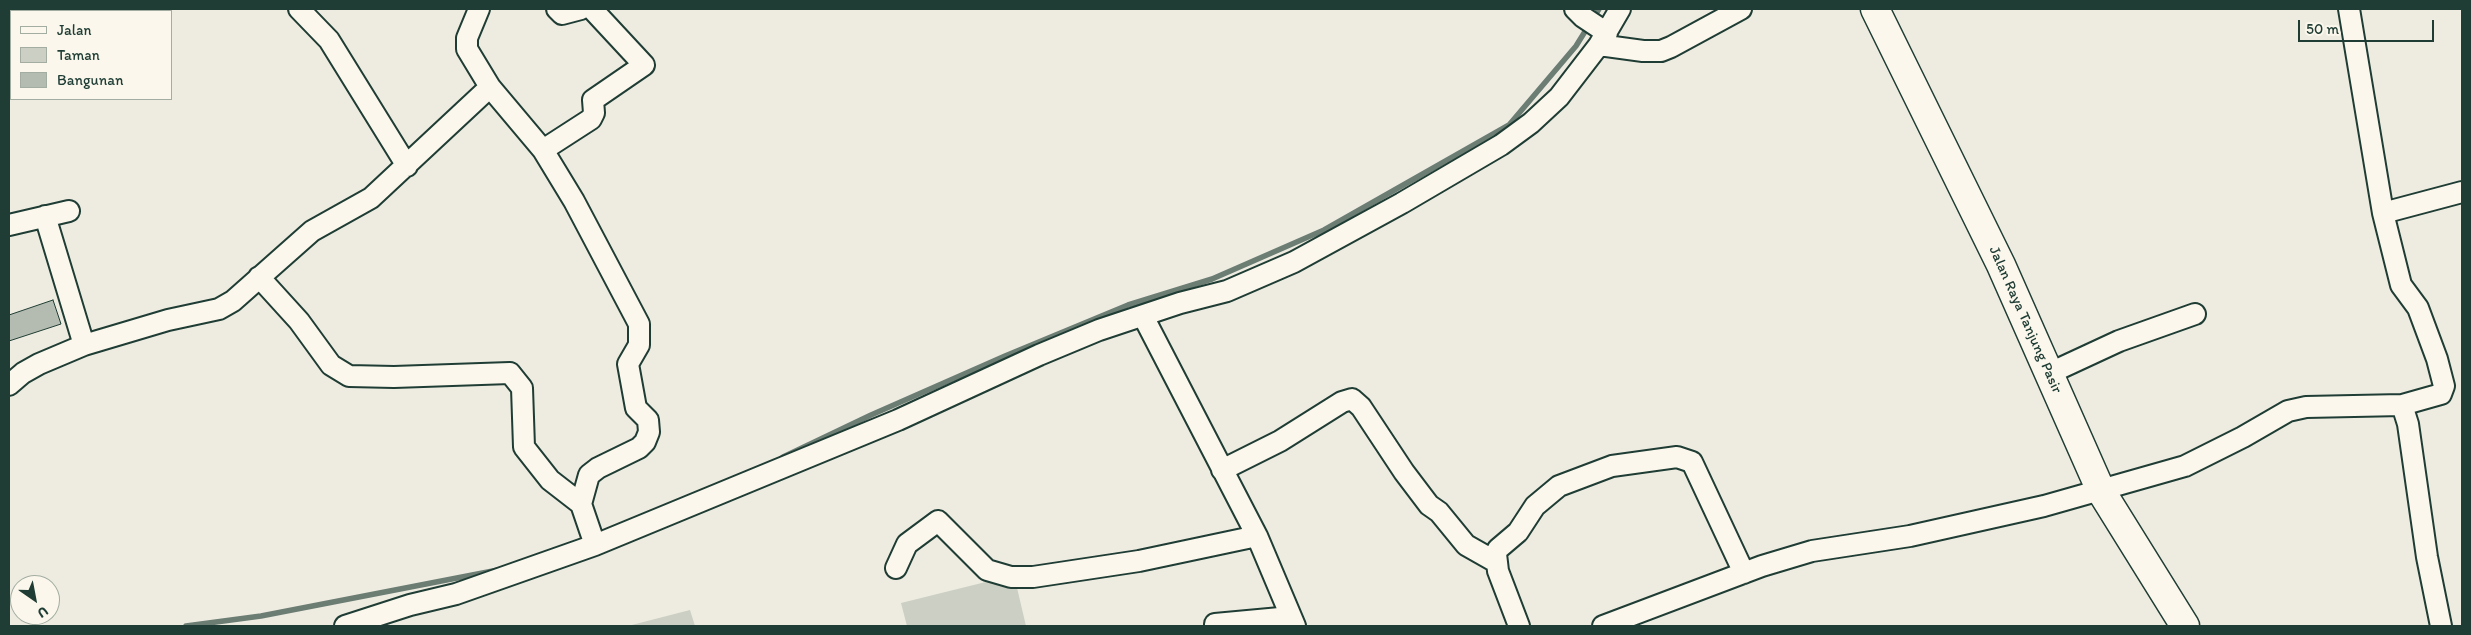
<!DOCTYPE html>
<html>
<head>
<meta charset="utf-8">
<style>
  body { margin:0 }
  #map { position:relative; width:2471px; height:635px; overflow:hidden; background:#eeece1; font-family:Itim,sans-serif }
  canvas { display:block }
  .frame { position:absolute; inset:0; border:10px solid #1f3d34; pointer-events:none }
  .legend { position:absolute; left:10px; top:10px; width:162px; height:90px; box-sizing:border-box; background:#fbf7ec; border:1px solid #a3ada2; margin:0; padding:6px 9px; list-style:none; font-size:15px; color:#1f3d34 }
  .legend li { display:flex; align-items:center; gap:10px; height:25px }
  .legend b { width:25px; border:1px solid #a3ada2 }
  .north { position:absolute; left:10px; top:575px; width:50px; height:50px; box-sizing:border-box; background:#fbf7ec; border:1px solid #a3ada2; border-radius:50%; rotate:147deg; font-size:14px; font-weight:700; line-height:20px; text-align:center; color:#1f3d34 }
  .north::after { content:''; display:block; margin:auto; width:18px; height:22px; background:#1f3d34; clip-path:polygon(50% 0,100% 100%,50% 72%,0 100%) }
  .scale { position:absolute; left:2298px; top:20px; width:136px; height:22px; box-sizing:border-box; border:2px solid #1f3d34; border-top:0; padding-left:6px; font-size:15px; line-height:18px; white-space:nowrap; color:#1f3d34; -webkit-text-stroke:4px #fbf7ec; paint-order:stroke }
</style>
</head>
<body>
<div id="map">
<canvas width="2471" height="635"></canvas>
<div class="frame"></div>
<ul class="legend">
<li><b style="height:6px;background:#fbf7ec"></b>Jalan</li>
<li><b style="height:14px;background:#cbcfc4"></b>Taman</li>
<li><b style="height:14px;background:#b4bbb0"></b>Bangunan</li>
</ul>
<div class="north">U</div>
<div class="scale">50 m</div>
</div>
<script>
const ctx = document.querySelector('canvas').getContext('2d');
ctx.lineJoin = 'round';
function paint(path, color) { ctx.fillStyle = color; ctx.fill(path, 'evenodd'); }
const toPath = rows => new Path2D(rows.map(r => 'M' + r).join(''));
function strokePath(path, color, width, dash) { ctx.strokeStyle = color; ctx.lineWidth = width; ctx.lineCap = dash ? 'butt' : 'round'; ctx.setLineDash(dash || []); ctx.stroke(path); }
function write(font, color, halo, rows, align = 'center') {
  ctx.font = font + ' Itim,sans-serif'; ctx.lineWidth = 4; ctx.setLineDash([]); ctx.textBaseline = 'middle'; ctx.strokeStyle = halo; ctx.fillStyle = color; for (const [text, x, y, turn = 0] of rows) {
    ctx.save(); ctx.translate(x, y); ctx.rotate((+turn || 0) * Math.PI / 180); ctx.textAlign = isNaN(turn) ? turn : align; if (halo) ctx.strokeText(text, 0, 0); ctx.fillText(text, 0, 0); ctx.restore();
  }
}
paint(toPath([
  [1014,575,1026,626,907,626,901,603],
  [690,610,695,626,628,626]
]), '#cbcfc4');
strokePath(toPath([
  [783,457,871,415,1005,356,1128,305,1212,279,1324,230,1509,125,1576,46,1599,9],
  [186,626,261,616,498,570]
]), '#6c7d74', 5.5);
const building = toPath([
  [53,300,61,324,9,341,9,315,53,300]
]);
paint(building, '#b4bbb0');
strokePath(building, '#1f3d34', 1);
const street = toPath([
  [299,9,329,40,407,166],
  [479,9,467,38,467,49,490,87,543,150,574,201,639,324,639,345,628,364,636,408,648,420,649,432,645,442,639,448,598,468,589,475,581,504,595,545],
  [557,9,562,14,581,9],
  [1575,9,1583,17,1607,33],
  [139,11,142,9],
  [1599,45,1643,51,1661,51,1671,47,1741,9],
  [9,66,11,66],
  [543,150,591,119,594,113,593,100,644,65,592,9],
  [2383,213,2462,192],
  [45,216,84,345],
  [9,225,69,211],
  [259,277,299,321,331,365,349,376,394,377,510,373,522,388,524,447,550,480,581,504],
  [1143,316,1257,536,1295,626],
  [2050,373,2119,341,2195,314],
  [9,385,23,373,39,364,84,345,168,320,219,309,233,301,312,231,371,198,490,87],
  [2402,405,2408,424,2427,557,2441,626],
  [1222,470,1280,441,1342,402,1352,399,1361,407,1404,472,1429,505,1439,512,1466,545,1496,562],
  [896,568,907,544,938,521,987,570,1011,577,1033,577,1139,561,1257,536],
  [1215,624,1291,617],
  [345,626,410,605,456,594,595,545,898,420,1039,355,1099,330,1180,303,1227,291,1294,262,1402,203,1501,145,1531,123,1559,97,1599,45,1620,9],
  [1519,626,1498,571,1496,554,1498,549,1518,532,1535,506,1559,486,1612,466,1677,457,1692,462,1744,573],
  [1603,626,1762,566,1812,551,1910,536,2044,506,2185,466,2243,437,2288,411,2306,407,2402,405,2441,394,2444,386,2437,359,2418,308,2401,285,2383,213,2349,9]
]);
const secondary = toPath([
  [1875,9,2001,265,2101,491,2185,626]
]);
strokePath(street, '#1f3d34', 24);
strokePath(secondary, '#1f3d34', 31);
strokePath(street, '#fbf7ec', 20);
strokePath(secondary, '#fbf7ec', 28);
write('15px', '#1f3d34', '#fbf7ec', [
  ["Jalan Raya Tanjung Pasir",2025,320,66]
]);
</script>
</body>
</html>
